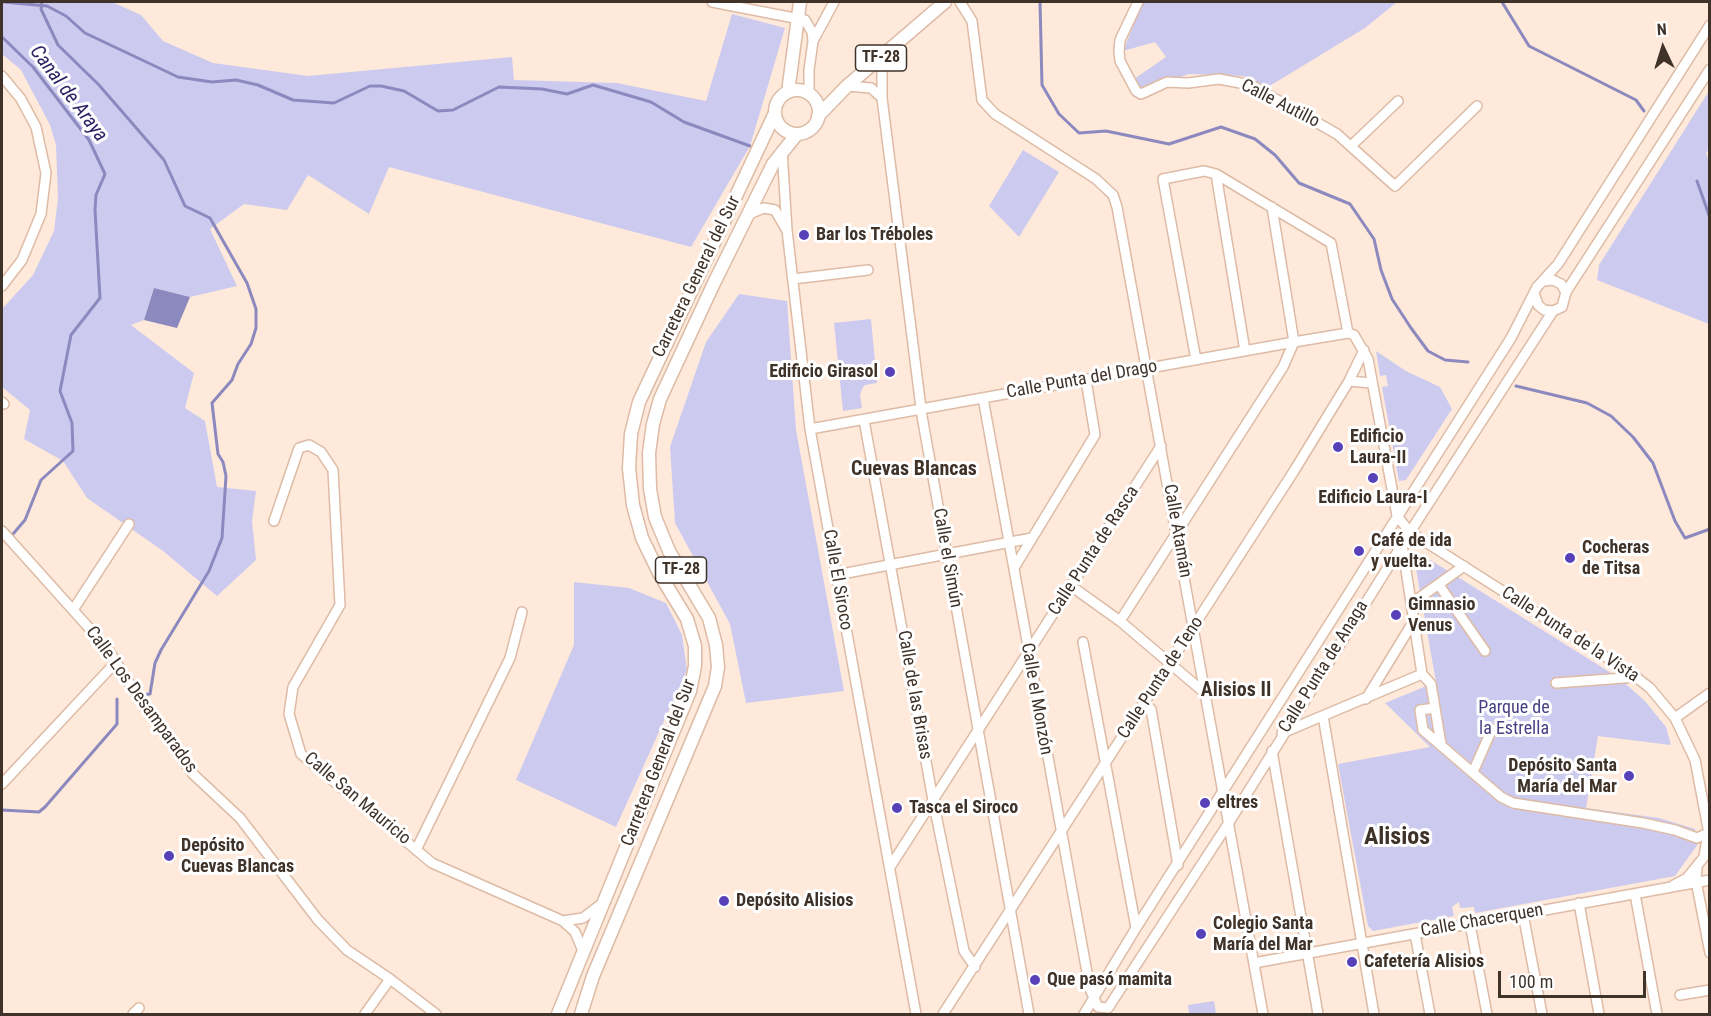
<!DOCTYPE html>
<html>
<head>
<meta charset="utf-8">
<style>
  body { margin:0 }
  #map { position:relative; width:1711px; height:1016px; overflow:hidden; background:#fee9db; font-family:"Roboto Condensed",sans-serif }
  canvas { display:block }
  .frame { position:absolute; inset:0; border:3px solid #3f3229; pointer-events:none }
  .north { position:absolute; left:1633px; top:18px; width:60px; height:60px; -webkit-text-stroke:4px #fff; paint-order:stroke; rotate:356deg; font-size:16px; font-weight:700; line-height:24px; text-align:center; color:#3f3229 }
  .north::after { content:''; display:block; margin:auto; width:21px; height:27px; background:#3f3229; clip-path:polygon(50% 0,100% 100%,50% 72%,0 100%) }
  .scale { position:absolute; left:1498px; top:971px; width:148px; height:27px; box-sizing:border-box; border:3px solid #3f3229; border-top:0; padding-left:8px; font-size:18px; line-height:21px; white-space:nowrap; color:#3f3229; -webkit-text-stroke:4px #fff; paint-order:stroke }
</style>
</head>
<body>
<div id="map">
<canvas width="1711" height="1016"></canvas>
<div class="frame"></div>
<div class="north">N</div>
<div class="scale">100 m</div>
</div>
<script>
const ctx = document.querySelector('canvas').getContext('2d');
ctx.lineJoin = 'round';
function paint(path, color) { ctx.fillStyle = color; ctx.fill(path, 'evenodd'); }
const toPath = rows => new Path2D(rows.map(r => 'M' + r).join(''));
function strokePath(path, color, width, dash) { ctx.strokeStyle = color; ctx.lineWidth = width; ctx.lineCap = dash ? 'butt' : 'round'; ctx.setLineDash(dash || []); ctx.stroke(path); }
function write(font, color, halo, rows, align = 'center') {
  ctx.font = font + ' "Roboto Condensed",sans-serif'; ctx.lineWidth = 6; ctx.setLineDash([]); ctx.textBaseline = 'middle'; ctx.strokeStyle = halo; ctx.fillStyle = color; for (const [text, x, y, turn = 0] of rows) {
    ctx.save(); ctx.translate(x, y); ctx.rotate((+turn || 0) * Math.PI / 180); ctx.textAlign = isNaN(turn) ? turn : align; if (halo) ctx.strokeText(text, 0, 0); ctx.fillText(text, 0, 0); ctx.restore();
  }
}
paint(toPath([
  [2,2,112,2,141,15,163,41,213,63,308,76,512,57,514,80,617,83,706,101,732,14,785,28,750,146,691,247,389,167,369,214,308,175,287,210,244,204,210,229,237,286,190,297,154,288,144,320,131,325,194,373,185,408,205,421,217,487,256,491,252,521,256,560,217,596,163,551,87,498,63,461,24,439,30,410,2,387,2,309,33,275,54,231,58,198,56,145,50,125,21,70,2,54],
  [1143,2,1397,2,1365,28,1268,87,1243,76,1189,74,1141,90,1134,79,1166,57,1155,42,1123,51],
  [1709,91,1710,148,1706,153,1710,164,1709,324,1597,280,1599,265],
  [1023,150,1059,172,1019,237,989,206],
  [739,294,787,301,796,430,844,691,746,703,730,624,675,523,670,447,706,342],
  [871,319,877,383,865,385,862,389,860,395,862,408,843,411,834,323],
  [1376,351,1406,371,1440,387,1452,409,1406,480,1399,481,1382,387,1388,386,1386,375,1380,376],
  [1416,554,1420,554,1450,572,1619,678,1645,701,1666,727,1671,745,1598,736,1586,808,1659,818,1695,829,1698,844,1675,876,1475,913,1474,907,1460,908,1459,902,1452,907,1454,916,1373,931,1368,926,1338,764,1430,747,1385,703,1436,682,1414,558],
  [574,582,629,588,666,603,682,635,687,670,616,827,516,780,574,645],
  [1214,1001,1216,1014,1189,1014,1188,1005]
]), '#cccbef');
paint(toPath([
  [154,288,190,297,177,328,144,320]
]), '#8b89be');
strokePath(toPath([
  [4,2,47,6,66,16,85,33,178,77,212,82,236,80,258,85,293,100,334,103,370,86,381,86,404,91,438,111,453,110,499,87,542,89,567,94,593,85,651,102,684,122,750,146],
  [42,2,41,9,58,45,99,85,164,160,185,206,210,218,247,283,256,309,256,328,251,344,238,364,232,380,212,403,218,454,223,462,226,476,222,538,209,571,161,650,155,663,150,694,139,695],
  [1040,2,1042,85,1059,114,1079,133,1106,131,1169,144,1221,127,1255,139,1275,155,1299,183,1350,204,1374,239,1381,270,1392,299,1411,328,1428,351,1445,360,1468,362],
  [1502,2,1529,46,1636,100,1644,111],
  [2,37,33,67,89,140,105,174,96,195,95,210,100,298,71,335,60,391,72,423,73,451,41,480,25,520,13,534],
  [1697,181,1710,218],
  [1516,386,1587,403,1611,416,1633,437,1653,463,1675,521,1685,538,1710,529],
  [2,810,39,812,45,807,117,724,117,699]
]), '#8b89be', 3);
const minor = toPath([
  [712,2,805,20,812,32,813,41],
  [960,2,972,21,982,100,995,114,1096,179,1113,195,1117,207,1263,1014],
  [1138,2,1120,40,1119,51,1120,61,1136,91,1141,94,1167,82,1188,83,1219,79,1251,85,1337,134,1395,186,1477,106],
  [882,57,882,98,922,416,1029,1014],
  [2,76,21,99,36,127,46,173,41,214,22,260,2,286],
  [847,86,871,88,882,98],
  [809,94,809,70,813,41,834,2],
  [1351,146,1398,101],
  [782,150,787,230,810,429,916,1014],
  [1216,174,1245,351],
  [749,214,764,208,775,210,786,229],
  [793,279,868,270],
  [1566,292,1710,69],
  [1535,296,1538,305,1544,310,1553,311,1562,307,1566,292,1561,284,1553,280,1544,281],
  [1196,360,1163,179,1204,171,1216,174,1331,243,1348,333],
  [1349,381,1372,383],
  [983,398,1090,989,1098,1007,1108,1008,1228,824,1410,532,1553,311],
  [2,402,4,404],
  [864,420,933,800,964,951,975,967],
  [810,429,1294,342,1348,333,1354,335,1368,359,1397,516,1410,532,1628,671,1650,688,1675,718,1695,760,1710,839],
  [274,521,299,448,309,445,321,452,333,470,340,605,293,687,289,714,301,754,432,863,563,921,575,932,583,951],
  [2,531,107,648,140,700,193,774,240,818,318,920,347,950,390,979,436,1014],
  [1014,568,1095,435,1086,380],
  [836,575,1032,538],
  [1439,585,1485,651],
  [1071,586,1120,621,1206,694],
  [1412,603,1464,566],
  [73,610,129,524],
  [1120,621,1283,367,1294,342,1272,207],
  [1083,642,1136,928],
  [1422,674,1431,684,1441,744],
  [1556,683,1637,677],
  [1366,699,1415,619],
  [1143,703,1151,709,1178,865],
  [1435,708,1420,710,1423,730,1501,797,1513,803,1643,823,1675,830,1697,838,1708,833],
  [1323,716,1374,1014],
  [1675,718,1710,693],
  [1282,733,1422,674,1402,544],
  [1272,751,1318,1014],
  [1473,772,1492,729],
  [2,784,116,662],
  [416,850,510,658,522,612],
  [890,867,1161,446],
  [1697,867,1696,881,1710,953],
  [1674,885,1687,878,1704,857,1708,833],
  [1635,894,1657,1014],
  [1579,903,1599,1014],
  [1523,914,1542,1014],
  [563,921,583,918,600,905],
  [1470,924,1487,1014],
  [1415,934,1430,1014],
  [1254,963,1710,880],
  [1680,995,1710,990],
  [133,1014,139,1008],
  [365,1014,390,979],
  [943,1014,1294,471,1349,381,1364,350],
  [1084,1014,1136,928,1511,338,1537,287,1558,264,1710,25]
]);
const major = toPath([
  '775 112a22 22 0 1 1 44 0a22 22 0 1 1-44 0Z',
  [788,92,800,2],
  [818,116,847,86,945,2],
  [558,1014,690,691,695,666,695,646,687,619,659,573,642,538,633,505,629,468,631,434,639,402,775,113],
  [581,1014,593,976,715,686,718,667,716,645,709,618,669,551,655,517,650,489,649,453,653,424,660,399,714,283,773,164,797,134]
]);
strokePath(minor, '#ddbba5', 12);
strokePath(major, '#ddbba5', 15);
strokePath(minor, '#fff', 9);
strokePath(major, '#fff', 12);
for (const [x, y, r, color] of [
  [804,235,6,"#5741b9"],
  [890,372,6,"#5741b9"],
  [1338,447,6,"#5741b9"],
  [1373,478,6,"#5741b9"],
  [1359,551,6,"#5741b9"],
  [1570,558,6,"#5741b9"],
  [1396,615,6,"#5741b9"],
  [1629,776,6,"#5741b9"],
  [1205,803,6,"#5741b9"],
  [897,808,6,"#5741b9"],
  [169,856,6,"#5741b9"],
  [724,901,6,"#5741b9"],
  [1201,934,6,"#5741b9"],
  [1352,962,6,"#5741b9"],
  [1035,980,6,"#5741b9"]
]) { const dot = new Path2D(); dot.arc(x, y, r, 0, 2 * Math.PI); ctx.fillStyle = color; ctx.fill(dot); strokePath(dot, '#fff', 2); }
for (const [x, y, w] of [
  [881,58,51],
  [681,570,51]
]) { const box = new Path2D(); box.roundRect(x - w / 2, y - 13, w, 26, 4.5); ctx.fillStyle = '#fff'; ctx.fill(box); strokePath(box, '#3f3229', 1.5); }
write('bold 16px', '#3f3229', null, [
  ["TF-28",881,58],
  ["TF-28",681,570]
]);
write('18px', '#3f3229', '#fff', [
  ["Calle Autillo",1280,104,27],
  ["Carretera General del Sur",697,277,-64],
  ["Calle Punta del Drago",1082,380,-10],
  ["Calle Atamán",1177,531,80],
  ["Calle Punta de Rasca",1094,551,-57],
  ["Calle el Simún",947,558,80],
  ["Calle El Siroco",837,580,80],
  ["Calle Punta de la Vista",1570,635,33],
  ["Calle Punta de Anaga",1324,667,-58],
  ["Calle Punta de Teno",1161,678,-57],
  ["Calle de las Brisas",914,695,80],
  ["Calle el Monzón",1036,699,80],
  ["Calle Los Desamparados",141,700,54],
  ["Carretera General del Sur",659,763,-69],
  ["Calle San Mauricio",357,799,40],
  ["Calle Chacerquen",1482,921,-10]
]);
write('bold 18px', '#3f3229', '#fff', [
  ["Bar los Tréboles",816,235],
  ["Edificio Girasol",878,372,"right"],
  ["Edificio",1350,437],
  ["Laura-II",1350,458],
  ["Edificio Laura-I",1373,498,"center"],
  ["Café de ida",1371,541],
  ["y vuelta.",1371,562],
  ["Cocheras",1582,548],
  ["de Titsa",1582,569],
  ["Gimnasio",1408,605],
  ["Venus",1408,626],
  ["Depósito Santa",1617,766,"right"],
  ["María del Mar",1617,787,"right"],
  ["eltres",1217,803],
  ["Tasca el Siroco",909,808],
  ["Depósito",181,846],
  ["Cuevas Blancas",181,867],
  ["Depósito Alisios",736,901],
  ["Colegio Santa",1213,924],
  ["María del Mar",1213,945],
  ["Cafetería Alisios",1364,962],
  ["Que pasó mamita",1047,980]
], 'left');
write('18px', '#463f82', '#fff', [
  ["Parque de",1514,708],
  ["la Estrella",1514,729]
]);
write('italic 20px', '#2e2364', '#fff', [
  ["Canal de Araya",68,94,53]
]);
write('bold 20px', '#3f3229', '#fff', [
  ["Cuevas Blancas",914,470],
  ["Alisios II",1236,691]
]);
write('bold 24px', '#3f3229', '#fff', [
  ["Alisios",1397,838]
]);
</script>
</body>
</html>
